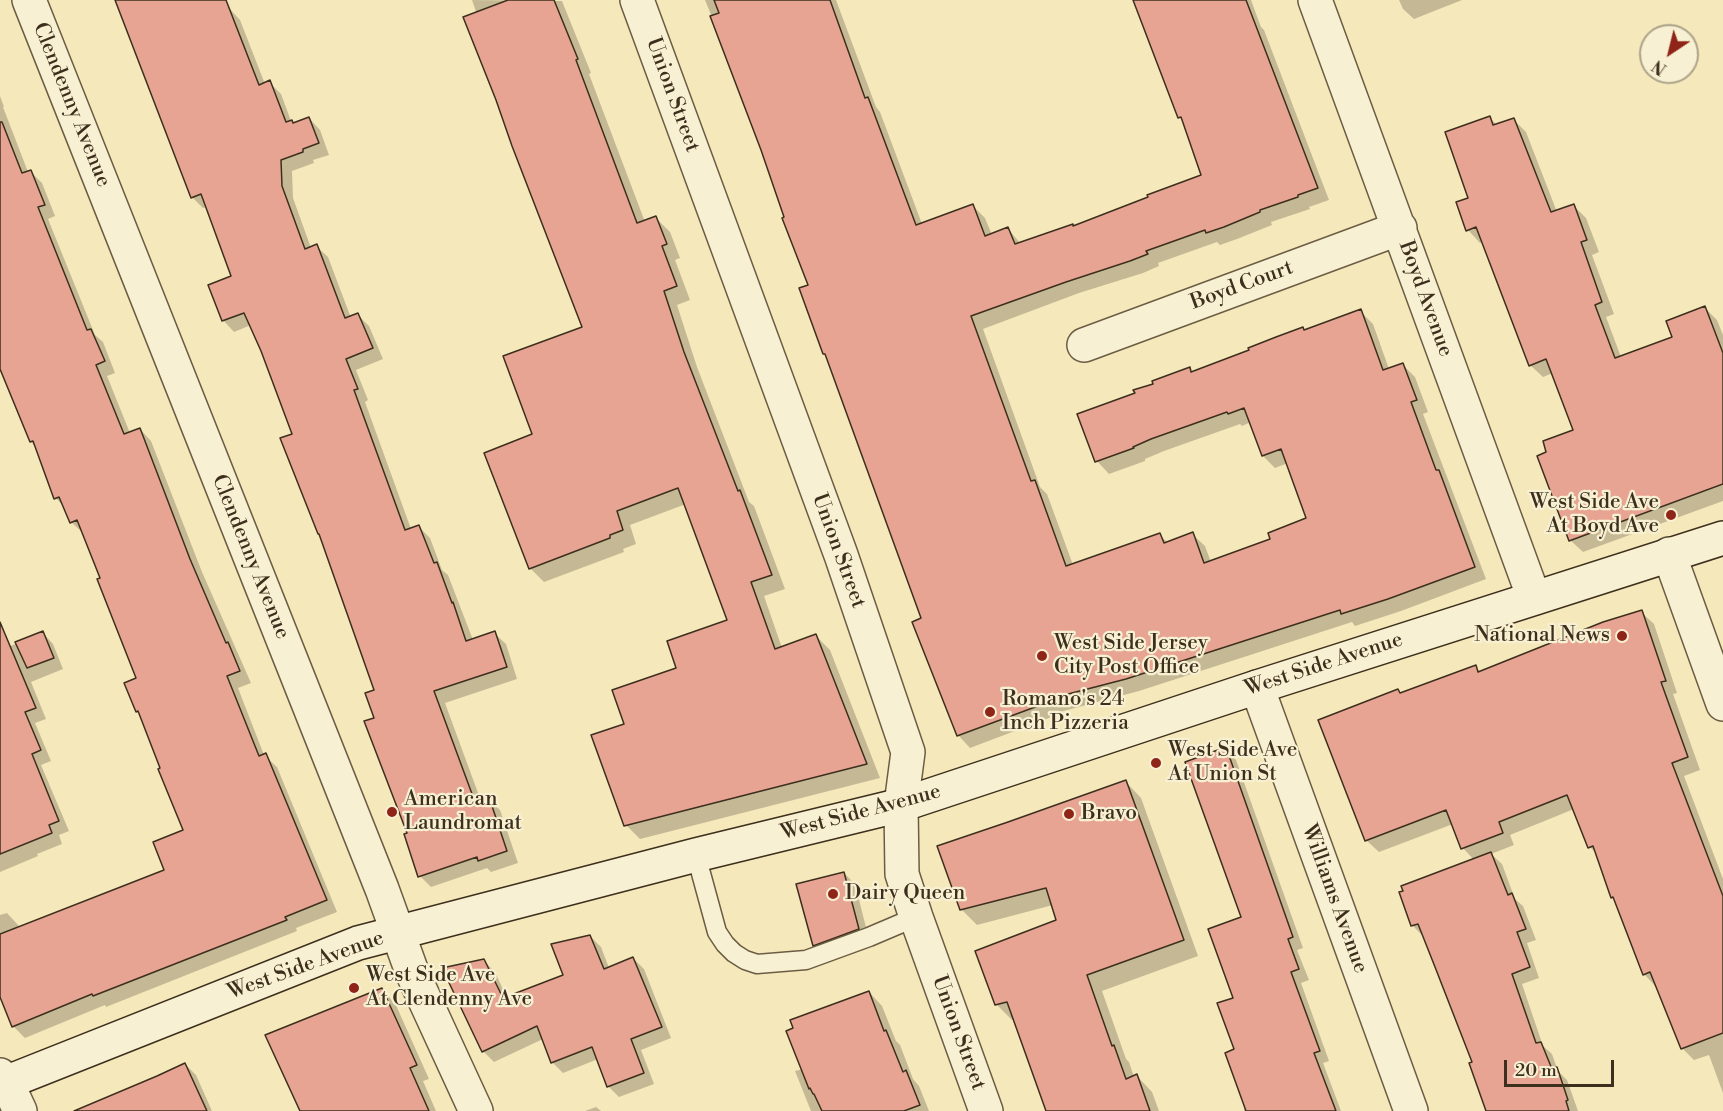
<!DOCTYPE html>
<html>
<head>
<meta charset="utf-8">
<style>
  body { margin:0 }
  #map { position:relative; width:1723px; height:1111px; overflow:hidden; background:#f5e8ba; font-family:"Libre Bodoni",serif }
  canvas { display:block }
  .north { position:absolute; left:1639px; top:24px; width:60px; height:60px; box-sizing:border-box; background:#f8f0d2; border:2px solid #ada38a; border-radius:50%; rotate:215deg; font-size:16px; font-weight:700; line-height:24px; text-align:center; color:#3d2f1d }
  .north::after { content:''; display:block; margin:auto; width:21px; height:27px; background:#8f2418; clip-path:polygon(50% 0,100% 100%,50% 72%,0 100%) }
  .scale { position:absolute; left:1504px; top:1060px; width:110px; height:27px; box-sizing:border-box; border:3px solid #3d2f1d; border-top:0; padding-left:8px; font-size:18px; line-height:21px; white-space:nowrap; color:#3d2f1d; -webkit-text-stroke:4px #f8f0d2; paint-order:stroke }
</style>
</head>
<body>
<div id="map">
<canvas width="1723" height="1111"></canvas>
<div class="north">N</div>
<div class="scale">20 m</div>
</div>
<script>
const ctx = document.querySelector('canvas').getContext('2d');
ctx.lineJoin = 'round';
function paint(path, color) { ctx.fillStyle = color; ctx.fill(path, 'evenodd'); }
const toPath = rows => new Path2D(rows.map(r => 'M' + r).join(''));
function strokePath(path, color, width, dash) { ctx.strokeStyle = color; ctx.lineWidth = width; ctx.lineCap = dash ? 'butt' : 'round'; ctx.setLineDash(dash || []); ctx.stroke(path); }
function write(font, color, halo, rows, align = 'center') {
  ctx.font = font + ' "Libre Bodoni",serif'; ctx.lineWidth = 4.5; ctx.setLineDash([]); ctx.textBaseline = 'middle'; ctx.strokeStyle = halo; ctx.fillStyle = color; for (const [text, x, y, turn = 0] of rows) {
    ctx.save(); ctx.translate(x, y); ctx.rotate((+turn || 0) * Math.PI / 180); ctx.textAlign = isNaN(turn) ? turn : align; if (halo) ctx.strokeText(text, 0, 0); ctx.fillText(text, 0, 0); ctx.restore();
  }
}
paint(toPath([
  [117,0,224,0,229,8,240,20,265,84,269,82,281,94,291,121,294,124,309,118,320,130,329,155,313,160,314,163,292,171,293,198,311,248,316,246,328,257,351,318,358,315,369,326,383,359,356,370,368,400,365,402,411,529,418,526,430,538,442,570,448,575,473,640,494,633,506,644,517,679,445,703,481,801,489,799,500,810,518,863,491,872,487,868,431,887,420,876,409,834,375,719,376,691,294,435,251,325,234,332,223,320,233,277,207,207,203,208,192,197],
  [472,0,562,1,591,73,589,74,645,222,656,218,670,232,680,258,675,260,690,300,677,305,697,367,749,502,754,506,785,589,764,596,782,648,816,636,830,650,880,778,640,839,626,825,626,725,678,669,729,621,686,504,630,525,636,544,623,549,624,552,544,582,530,568,534,435,584,328],
  [705,0,836,0,876,107,880,112,922,224,973,206,985,218,992,235,1008,229,1021,244,1074,228,1203,176,1184,122,1179,117,1135,0,1251,0,1261,27,1264,30,1329,200,1309,207,1310,209,1271,222,1272,225,1237,239,1220,245,1217,242,1158,263,1159,266,1143,273,1079,293,983,329,1040,487,1047,494,1073,565,1160,535,1168,543,1192,534,1205,546,1211,562,1272,540,1308,519,1288,463,1275,468,1263,456,1251,422,1242,426,1240,424,1164,451,1145,459,1145,461,1109,474,1097,461,1137,393,1190,369,1193,373,1360,311,1373,324,1389,369,1402,364,1415,377,1428,412,1423,414,1486,579,1401,611,1355,626,1352,622,1139,691,1056,713,1057,715,970,748,958,735,923,619,828,357,824,354,810,286,727,54],
  [1399,0,1462,0,1414,19,1403,9],
  [0,96,4,107,3,107,28,172,30,171,42,183,55,216,48,219,95,335,103,342,115,373,107,376,130,433,140,429,151,441,202,572,251,683,238,688,264,755,277,767,337,912,296,928,297,931,106,1007,105,1005,25,1038,13,1026,0,993,0,915,7,913,18,925,20,928,166,871,185,830,141,715,137,711,138,679,102,579,83,533,71,522,65,508,56,498,36,447,31,442,4,375,0,371],
  [1489,117,1497,125,1513,119,1526,132,1557,212,1573,205,1586,218,1599,252,1592,255,1614,314,1606,317,1621,357,1674,338,1705,308,1717,320,1723,335,1723,501,1583,552,1570,540,1548,453,1575,431,1553,373,1543,377,1530,365,1483,242,1480,243,1468,230,1470,198],
  [1641,612,1654,624,1677,693,1673,694,1700,770,1684,776,1723,879,1723,1093,1709,1055,1694,1060,1682,1048,1656,987,1644,974,1616,901,1613,897,1598,855,1590,847,1574,809,1510,835,1514,845,1491,854,1502,864,1515,899,1523,906,1536,940,1527,943,1539,978,1522,984,1543,1046,1552,1054,1558,1071,1567,1080,1578,1111,1490,1111,1474,1063,1423,936,1413,926,1401,893,1474,860,1463,848,1453,824,1379,852,1366,840,1401,694,1475,667,1481,672],
  [43,633,53,644,63,669,31,682,46,719,35,723,51,761,41,765,69,831,59,835,62,844,37,854,38,856,0,872,0,643,3,649],
  [1226,749,1236,760,1303,948,1297,950,1309,980,1301,983,1329,1061,1323,1063,1341,1111,1244,1111,1244,1109,1246,1108,1236,1050,1234,999,1243,918],
  [1126,782,1141,798,1198,956,1102,991,1126,1059,1129,1062,1134,1077,1137,1076,1152,1092,1159,1111,1048,1111,1014,1019,1012,1020,996,1004,1058,921,1053,905,977,925,961,909],
  [844,873,855,884,869,939,825,956,814,945],
  [590,936,601,947,609,968,633,958,644,969,671,1038,641,1050,654,1084,619,1097,608,1086,598,1059,563,1073,552,1062,543,1039,494,1062,483,1051,484,961,495,972,507,998,565,975],
  [382,990,395,1003,429,1079,423,1081,436,1111,302,1111],
  [869,992,882,1006,896,1041,900,1045,913,1079,919,1086,929,1111,811,1111,795,1071,803,1069],
  [185,1064,196,1075,212,1111,75,1111],
  [596,1107,601,1111,585,1111]
]), '#0003');
const building = toPath([
  [115,0,226,0,259,85,270,80,286,122,292,120,293,123,309,117,319,143,303,149,303,152,281,160,282,186,305,249,317,244,345,318,358,313,373,348,346,359,358,389,354,390,405,530,419,525,434,563,437,562,452,603,453,602,466,641,495,631,507,667,434,691,475,802,489,797,507,851,478,861,477,857,418,877,404,834,407,833,364,721,374,718,365,693,374,690,319,534,318,534,280,438,292,434,261,351,244,313,222,321,208,285,231,276,201,194,191,198,115,0],
  [508,0,554,0,578,59,576,60,637,223,656,216,667,244,662,246,677,286,664,291,684,352,738,491,740,490,772,575,751,582,775,649,816,634,867,764,624,826,591,735,624,724,612,690,676,668,667,641,727,620,678,488,617,511,623,530,610,535,610,538,529,569,484,453,532,434,503,356,582,327,512,146,496,100,463,17,508,0],
  [714,0,830,0,865,98,868,97,916,225,973,204,985,236,1008,227,1015,244,1073,224,1073,226,1148,197,1147,195,1201,175,1181,117,1178,118,1133,0,1246,0,1318,188,1298,195,1298,197,1260,210,1260,212,1224,227,1206,233,1205,230,1146,251,1148,254,1130,261,1066,282,971,316,1031,481,1035,480,1066,566,1160,533,1164,543,1193,532,1204,563,1270,539,1268,533,1306,518,1281,449,1262,456,1244,408,1228,414,1227,412,1151,439,1133,447,1134,448,1095,462,1077,414,1135,393,1133,390,1153,384,1152,381,1190,367,1191,372,1249,350,1248,348,1276,337,1303,327,1304,330,1361,309,1383,370,1403,363,1417,400,1411,402,1436,470,1439,470,1475,567,1388,599,1341,614,1340,610,1126,679,1045,700,1046,703,957,736,912,622,921,618,825,354,823,354,799,288,808,285,782,218,784,217,761,150,710,16,719,13,714,0],
  [1490,116,1493,125,1514,118,1551,212,1574,204,1587,240,1581,242,1602,302,1595,305,1615,358,1672,337,1666,321,1705,306,1723,353,1723,484,1569,541,1537,456,1546,452,1543,441,1573,430,1546,359,1529,366,1476,227,1466,231,1456,202,1468,198,1445,132,1490,116],
  [0,122,2,122,22,173,31,170,45,205,38,207,87,330,91,329,105,361,96,365,124,434,140,428,190,559,226,643,228,642,240,671,227,676,259,756,266,753,327,900,285,917,287,920,93,996,92,994,12,1027,0,997,0,934,164,870,153,842,183,830,158,769,160,768,138,711,136,712,124,683,136,678,97,579,100,578,77,520,70,523,59,497,54,499,33,441,30,442,0,369,0,122],
  [1642,610,1666,681,1661,682,1688,757,1672,763,1723,896,1723,1033,1681,1049,1650,972,1643,975,1613,897,1611,898,1593,846,1588,848,1567,795,1499,822,1503,833,1461,849,1446,810,1365,841,1318,720,1398,689,1400,693,1476,665,1478,672,1603,622,1642,610],
  [0,622,36,708,25,712,41,750,32,754,59,821,49,825,52,833,0,854,0,622],
  [43,631,54,658,27,668,15,642,43,631],
  [1226,747,1293,937,1288,939,1299,969,1291,972,1320,1051,1314,1053,1336,1111,1246,1111,1225,1053,1234,1049,1217,1003,1233,998,1208,929,1241,917,1185,762,1226,747],
  [1126,780,1184,940,1087,975,1112,1046,1114,1045,1126,1079,1137,1074,1150,1111,1046,1111,1007,1002,995,1005,975,951,1056,920,1046,888,960,910,937,846,1008,822,1126,780],
  [1491,852,1508,895,1512,893,1526,929,1517,932,1530,967,1512,974,1536,1043,1541,1042,1552,1069,1557,1067,1568,1100,1566,1101,1569,1111,1486,1111,1469,1063,1472,1062,1435,967,1418,924,1411,926,1399,892,1403,891,1401,886,1491,852],
  [844,872,859,929,813,946,796,884,844,872],
  [590,935,604,969,633,957,662,1027,631,1039,644,1073,607,1087,592,1047,551,1063,537,1026,482,1052,442,968,484,959,503,998,563,975,551,944,590,935],
  [382,988,417,1065,410,1068,429,1111,300,1111,265,1035,382,988],
  [869,991,884,1031,886,1030,903,1072,906,1070,920,1105,904,1111,822,1111,814,1094,813,1094,810,1088,809,1089,786,1031,793,1028,790,1020,869,991],
  [185,1063,207,1111,74,1111,157,1076,185,1063]
]);
paint(building, '#e8a493');
strokePath(building, '#3d2f1d', 1.5);
const service = toPath([
  [696,855,717,932,725,944,734,953,745,960,757,964,806,960,869,937,916,917]
]);
const minor = toPath([
  [29,0,382,889,412,972,476,1111],
  [637,0,841,555,908,752,901,805,902,874,916,917,986,1111],
  [1315,0,1534,598],
  [1084,345,1400,228],
  [1669,554,1723,704],
  [1257,687,1411,1111],
  [0,1075,7,1083,20,1111]
]);
const secondary = toPath([
  [0,1085,358,943,696,855,901,805,1257,687,1723,538]
]);
strokePath(service, '#6b5d44', 21);
strokePath(minor, '#6b5d44', 36);
strokePath(secondary, '#3d2f1d', 36);
strokePath(service, '#f8f0d2', 18);
strokePath(minor, '#f8f0d2', 33);
strokePath(secondary, '#f8f0d2', 33);
for (const [x, y, r, color] of [
  [1671,515,6,"#8f2418"],
  [1622,636,6,"#8f2418"],
  [1042,656,6,"#8f2418"],
  [990,712,6,"#8f2418"],
  [1156,763,6,"#8f2418"],
  [392,812,6,"#8f2418"],
  [1069,814,6,"#8f2418"],
  [833,894,6,"#8f2418"],
  [354,988,6,"#8f2418"]
]) { const dot = new Path2D(); dot.arc(x, y, r, 0, 2 * Math.PI); ctx.fillStyle = color; ctx.fill(dot); strokePath(dot, '#f8f0d2', 2); }
write('21px', '#3d2f1d', '#f8f0d2', [
  ["Union Street",672,95,70],
  ["Clendenny Avenue",71,105,68],
  ["Boyd Court",1242,286,-20],
  ["Boyd Avenue",1425,299,70],
  ["Union Street",838,551,70],
  ["Clendenny Avenue",250,557,68],
  ["West Side Avenue",1324,665,-18],
  ["West Side Avenue",861,813,-15],
  ["Williams Avenue",1334,899,70],
  ["West Side Avenue",306,966,-20],
  ["Union Street",958,1033,70]
]);
write('21px', '#3d2f1d', '#f8f0d2', [
  ["West Side Ave",1659,503,"right"],
  ["At Boyd Ave",1659,527,"right"],
  ["National News",1610,636,"right"],
  ["West Side Jersey",1054,644],
  ["City Post Office",1054,668],
  ["Romano's 24",1002,700],
  ["Inch Pizzeria",1002,724],
  ["West Side Ave",1168,751],
  ["At Union St",1168,775],
  ["American",404,800],
  ["Laundromat",404,824],
  ["Bravo",1081,814],
  ["Dairy Queen",845,894],
  ["West Side Ave",366,976],
  ["At Clendenny Ave",366,1000]
], 'left');
</script>
</body>
</html>
